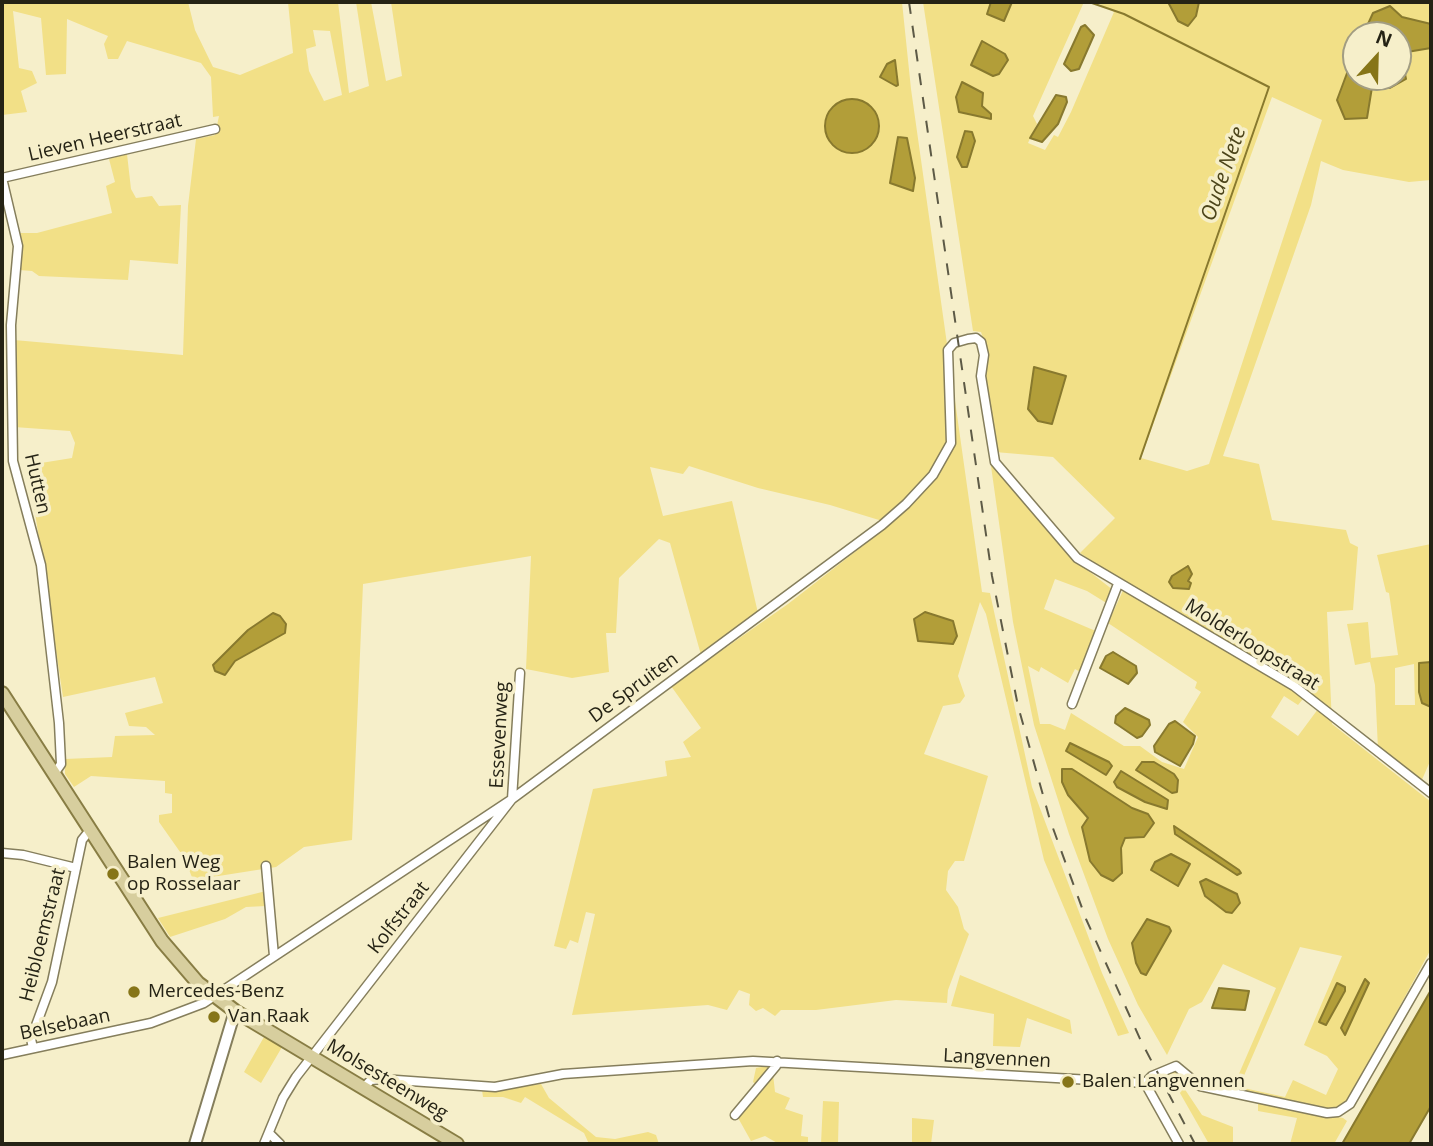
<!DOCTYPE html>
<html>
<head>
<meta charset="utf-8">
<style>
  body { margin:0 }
  #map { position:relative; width:1433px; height:1146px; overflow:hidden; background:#f6efca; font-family:"Open Sans",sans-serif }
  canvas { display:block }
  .frame { position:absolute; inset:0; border:4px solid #252315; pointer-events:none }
  .north { position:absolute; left:1342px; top:21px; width:70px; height:70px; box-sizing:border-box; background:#f6efca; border:2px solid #a29d82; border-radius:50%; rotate:22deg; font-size:19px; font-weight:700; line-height:28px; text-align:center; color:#252315 }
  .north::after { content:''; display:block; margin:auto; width:24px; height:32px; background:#867518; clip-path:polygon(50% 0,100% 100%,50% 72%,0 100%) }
</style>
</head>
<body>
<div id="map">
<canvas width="1433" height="1146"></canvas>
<div class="frame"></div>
<div class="north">N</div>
</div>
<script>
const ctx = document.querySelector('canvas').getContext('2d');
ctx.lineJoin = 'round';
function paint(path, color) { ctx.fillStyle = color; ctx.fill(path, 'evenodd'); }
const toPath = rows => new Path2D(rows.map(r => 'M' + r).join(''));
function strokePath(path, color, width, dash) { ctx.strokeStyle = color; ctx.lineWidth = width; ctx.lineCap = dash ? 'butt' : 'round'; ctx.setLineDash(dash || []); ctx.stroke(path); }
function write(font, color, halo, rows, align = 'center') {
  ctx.font = font + ' "Open Sans",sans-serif'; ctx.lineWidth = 7; ctx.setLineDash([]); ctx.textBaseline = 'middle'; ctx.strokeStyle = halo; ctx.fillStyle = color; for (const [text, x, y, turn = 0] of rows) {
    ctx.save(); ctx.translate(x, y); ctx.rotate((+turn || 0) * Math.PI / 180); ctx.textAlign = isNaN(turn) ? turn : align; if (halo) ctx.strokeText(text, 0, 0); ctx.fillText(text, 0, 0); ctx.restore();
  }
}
paint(toPath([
  [2,2,188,2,195,30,213,67,240,75,293,53,288,2,338,2,349,93,369,86,356,2,371,2,386,81,402,76,391,2,902,2,911,89,982,592,990,593,1032,787,1102,973,1129,1033,1118,1036,1044,860,986,614,980,602,958,676,965,696,960,703,943,706,924,754,988,776,964,861,955,861,948,871,946,890,958,907,964,929,969,934,948,990,947,1003,896,1000,816,1010,781,1010,775,1016,763,1008,756,1011,749,1005,750,994,739,990,727,1010,708,1005,572,1015,595,914,586,912,578,943,570,940,566,949,554,946,593,789,667,776,665,761,691,757,683,742,701,728,671,686,788,604,887,527,879,520,830,505,758,488,689,466,683,474,650,467,663,516,732,501,758,613,701,655,670,543,659,539,619,578,616,633,606,633,609,672,572,678,526,669,531,556,363,584,352,840,304,847,276,867,193,880,185,859,159,822,159,815,172,813,172,794,165,793,165,781,91,776,74,787,65,774,65,759,112,757,115,736,155,735,146,727,129,726,125,713,163,703,155,677,63,697,34,506,44,503,41,463,72,458,75,443,70,431,14,427,14,340,183,355,188,206,196,139,215,135,219,116,213,117,211,77,201,63,127,41,118,59,108,59,104,44,108,36,67,19,66,74,46,75,41,18,13,11,19,68,32,71,37,83,21,91,27,112,2,115],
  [313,30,330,31,342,95,324,101,309,71,306,49,316,46],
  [925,612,946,618,953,644,918,640],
  [923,2,1084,2,1033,116,1037,124,1028,143,1045,150,1054,135,1058,137,1071,112,1114,12,1096,2,1431,2,1431,180,1409,182,1343,170,1321,161,1311,205,1223,456,1259,464,1272,520,1346,530,1350,543,1358,547,1353,610,1327,612,1332,724,1431,802,1431,949,1343,1110,1324,1109,1232,1090,1276,988,1223,964,1202,1002,1189,1009,1167,1055,1138,1005,1108,939,1069,834,1034,725,1013,622,990,459,1072,558,1113,590,1108,604,1087,591,1055,579,1044,609,1098,632,1082,673,1075,669,1068,683,1041,667,1039,672,1028,666,1040,724,1050,724,1065,730,1071,713,1124,746,1140,746,1162,762,1184,769,1198,737,1183,722,1201,692,1195,688,1197,682,1108,623,1126,584,1080,553,1115,518,1053,457,995,452,983,376,984,341,981,332,973,331],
  [1356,35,1398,35,1398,77,1356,77],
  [1272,97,1322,120,1209,464,1187,471,1141,458],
  [1307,694,1321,705,1298,736,1271,717,1284,696,1298,705],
  [1300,947,1342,956,1304,1045,1327,1056,1338,1069,1326,1095,1293,1080,1285,1097,1239,1087],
  [127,154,131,189,136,198,152,196,159,206,181,205,178,264,130,260,128,280,39,276,32,271,19,270,19,233,37,233,112,213,106,186,115,182,109,159],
  [1431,544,1431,662,1420,663,1428,707,1431,707,1431,759,1421,782,1378,749,1375,685,1370,662,1355,665,1347,624,1368,622,1371,658,1398,655,1389,593,1386,592,1377,555],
  [1414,664,1415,705,1395,705,1395,668],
  [266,891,266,906,246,907,225,919,170,937,158,918],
  [960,975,1070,1020,1072,1034,1027,1018,1020,1047,993,1046,994,1014,951,1006],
  [264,1037,282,1047,261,1083,244,1072],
  [772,1065,775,1092,790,1098,785,1109,803,1115,801,1136,808,1137,808,1144,779,1144,765,1136,751,1141,737,1116,763,1090,753,1082,756,1068],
  [1176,1071,1185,1078,1180,1082,1202,1115,1233,1127,1233,1144,1209,1144,1168,1072],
  [541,1084,549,1098,596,1137,615,1139,648,1132,656,1135,659,1144,589,1144,584,1133,525,1097,521,1103,503,1097,483,1097,482,1090],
  [823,1101,839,1102,838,1144,821,1144],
  [1258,1102,1343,1118,1347,1121,1334,1144,1290,1144,1297,1118,1258,1111],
  [912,1118,934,1120,931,1144,912,1144]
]), '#f2e087');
const water = toPath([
  [991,2,1012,2,1004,21,987,14,991,2],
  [1168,2,1199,2,1196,16,1188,26,1178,21,1168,2],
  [1390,6,1402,17,1431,24,1431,48,1407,52,1403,64,1406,79,1390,88,1373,81,1367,118,1345,119,1337,100,1356,49,1356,77,1398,77,1398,35,1363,35,1373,13,1390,6],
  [1085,25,1094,35,1079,69,1071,71,1064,64,1081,27,1085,25],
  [982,41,1005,54,1008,60,999,74,993,76,971,65,982,41],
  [895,60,898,85,896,86,880,77,887,64,895,60],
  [962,82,983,93,982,106,991,114,991,119,959,112,956,97,962,82],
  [1056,95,1066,97,1067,102,1058,124,1042,142,1030,138,1056,95],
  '825 126a27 27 0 1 1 54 0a27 27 0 1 1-54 0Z',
  [965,131,972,132,975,141,967,167,962,167,957,157,965,131],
  [898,137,907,138,915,178,913,191,890,183,898,137],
  [1034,367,1066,376,1052,424,1038,421,1028,409,1034,367],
  [1188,566,1192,574,1188,581,1191,583,1189,589,1173,588,1169,582,1172,576,1188,566],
  [925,612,953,621,957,636,953,644,918,641,914,619,925,612],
  [273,613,280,616,286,624,285,633,235,661,225,675,215,671,213,665,248,630,273,613],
  [1113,652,1136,666,1137,673,1128,684,1100,668,1106,656,1113,652],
  [1431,662,1431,707,1422,703,1419,692,1419,663,1431,662],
  [1125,708,1149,720,1150,725,1142,736,1137,738,1115,723,1116,716,1125,708],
  [1175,721,1195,736,1193,744,1180,766,1155,752,1154,746,1169,724,1175,721],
  [1070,743,1109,762,1112,766,1106,775,1066,751,1070,743],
  [1142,762,1154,762,1174,774,1178,780,1177,792,1172,793,1136,770,1142,762],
  [1062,769,1072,769,1132,808,1148,814,1154,823,1144,837,1125,838,1121,848,1122,873,1113,881,1101,875,1090,861,1082,827,1088,818,1068,795,1062,782,1062,769],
  [1121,771,1168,800,1167,809,1145,802,1117,787,1114,782,1121,771],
  [1174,826,1239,870,1241,873,1237,875,1175,834,1174,826],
  [1171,854,1190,864,1178,886,1151,870,1155,862,1171,854],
  [1206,879,1237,894,1240,903,1232,913,1226,912,1205,896,1200,882,1206,879],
  [1147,919,1169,927,1171,931,1146,975,1141,973,1136,963,1132,943,1147,919],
  [1365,979,1369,983,1345,1035,1341,1028,1365,979],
  [1337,983,1345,987,1345,991,1326,1025,1319,1022,1337,983],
  [1219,988,1249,991,1245,1010,1212,1008,1219,988],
  [1431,990,1431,1106,1409,1144,1342,1144,1431,990]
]);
paint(water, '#b29e39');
strokePath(water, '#88792e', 2);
strokePath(toPath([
  [975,2,982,2],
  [1089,2,1124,14,1269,87,1140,459]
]), '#88792e', 2);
const street = toPath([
  [2,178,18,246,11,325,13,461,41,565,59,723,61,764,54,774],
  [2,178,215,129],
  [1072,704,1118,584],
  [2,853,23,855,76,868],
  [266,866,274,956],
  [33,1048,31,1039,52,982,82,840,90,830],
  [2,1055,151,1023,204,1003,512,799,882,525,906,504,933,475,951,443,948,350,954,343,968,339,976,338,981,342,984,355,981,376,995,462,1077,558,1294,686,1431,793],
  [1145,1083,1152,1076,1176,1066,1200,1086,1327,1113,1338,1112,1350,1104,1431,963],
  [1145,1083,1179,1144],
  [363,1088,371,1080,382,1079,495,1087,563,1074,753,1061,1145,1083],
  [735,1115,776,1066,777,1061],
  [269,1133,280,1144],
  [264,1144,283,1098,296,1077,512,799,520,673]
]);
const secondary = toPath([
  [195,1144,235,1011]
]);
const primary = toPath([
  [2,693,162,941,198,983,235,1011,457,1144]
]);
strokePath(street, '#857e5c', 11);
strokePath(secondary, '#857e5c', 14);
strokePath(primary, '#887d44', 16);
strokePath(street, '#fff', 8);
strokePath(secondary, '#fff', 10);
strokePath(primary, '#d7ce9e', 12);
strokePath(toPath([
  [909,2,992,576,1018,706,1050,820,1086,919,1141,1041,1195,1144]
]), '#5d5a46', 2, [12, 12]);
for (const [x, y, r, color] of [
  [113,874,7,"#867518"],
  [134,992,7,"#867518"],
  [214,1017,7,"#867518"],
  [1068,1082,7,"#867518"]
]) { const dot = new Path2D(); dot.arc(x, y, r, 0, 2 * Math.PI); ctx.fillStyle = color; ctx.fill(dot); strokePath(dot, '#f6efca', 2.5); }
write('19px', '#252315', '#f6efca', [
  ["Lieven Heerstraat",105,138,-13],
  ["Hutten",37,484,77],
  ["Molderloopstraat",1252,645,32],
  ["De Spruiten",634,688,-36],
  ["Essevenweg",500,735,-87],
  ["Kolfstraat",399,918,-52],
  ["Heibloemstraat",43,935,-76],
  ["Belsebaan",65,1025,-12],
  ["Langvennen",997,1059,3],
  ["Molsesteenweg",387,1080,31]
]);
write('19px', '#252315', '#f6efca', [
  ["Balen Weg",127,863],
  ["op Rosselaar",127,885],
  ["Mercedes-Benz",148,992],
  ["Van Raak",228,1017],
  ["Balen Langvennen",1082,1082]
], 'left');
write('italic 21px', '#4c441a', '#f6efca', [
  ["Oude Nete",1224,174,-71]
]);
</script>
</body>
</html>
